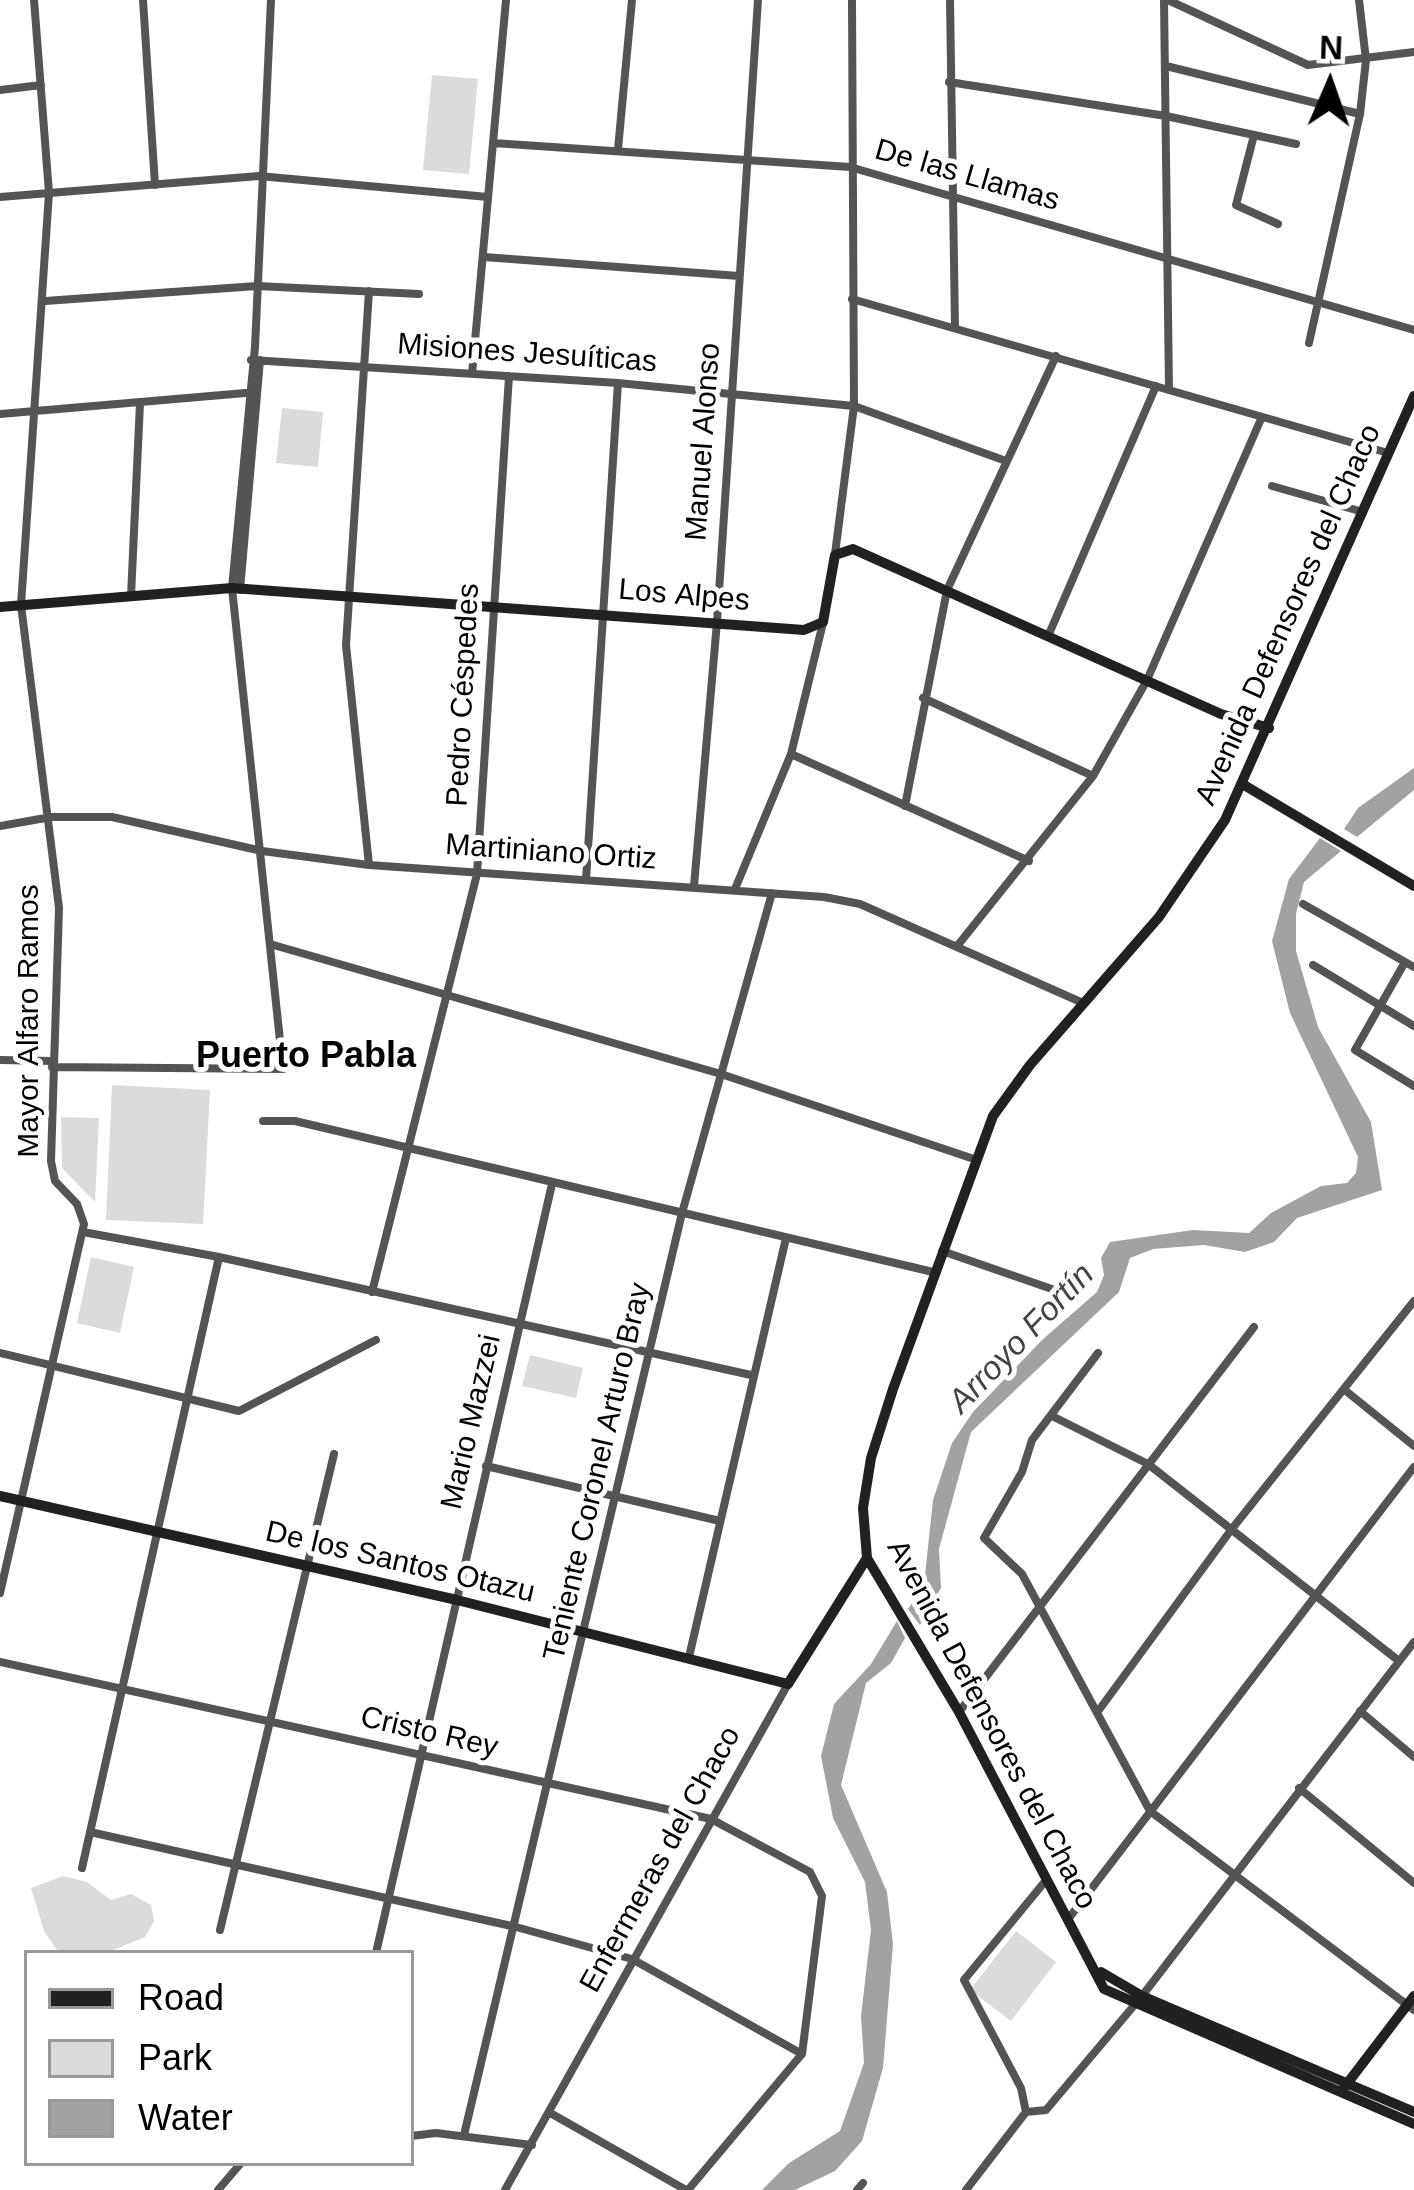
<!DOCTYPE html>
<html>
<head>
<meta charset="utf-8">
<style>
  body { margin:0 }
  #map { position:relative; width:1414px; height:2190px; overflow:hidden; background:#fff; font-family:Arial,sans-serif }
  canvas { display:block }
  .legend { position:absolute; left:24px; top:1950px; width:390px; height:216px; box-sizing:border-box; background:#fff; border:3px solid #999; margin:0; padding:15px 21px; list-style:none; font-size:36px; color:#000 }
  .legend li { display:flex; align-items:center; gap:24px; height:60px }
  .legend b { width:60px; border:3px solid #999 }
  .north { position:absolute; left:1270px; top:24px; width:120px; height:120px; -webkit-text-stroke:9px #fff; paint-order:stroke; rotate:2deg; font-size:33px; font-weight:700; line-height:48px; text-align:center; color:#000 }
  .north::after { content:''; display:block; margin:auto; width:42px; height:54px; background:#000; clip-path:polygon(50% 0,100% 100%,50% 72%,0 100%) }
</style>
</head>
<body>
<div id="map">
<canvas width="1414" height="2190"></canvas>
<ul class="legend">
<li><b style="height:15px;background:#212121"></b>Road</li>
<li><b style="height:33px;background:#dbdbdb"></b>Park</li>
<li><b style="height:33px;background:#a2a2a2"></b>Water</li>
</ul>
<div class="north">N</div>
</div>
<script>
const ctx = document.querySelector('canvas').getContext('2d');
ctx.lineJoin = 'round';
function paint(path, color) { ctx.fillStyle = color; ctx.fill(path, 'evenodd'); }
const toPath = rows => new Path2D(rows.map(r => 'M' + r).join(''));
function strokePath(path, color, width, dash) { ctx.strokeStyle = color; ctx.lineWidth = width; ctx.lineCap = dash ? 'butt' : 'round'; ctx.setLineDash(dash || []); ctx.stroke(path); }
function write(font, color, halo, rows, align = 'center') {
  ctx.font = font + ' Arial,sans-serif'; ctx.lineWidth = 10; ctx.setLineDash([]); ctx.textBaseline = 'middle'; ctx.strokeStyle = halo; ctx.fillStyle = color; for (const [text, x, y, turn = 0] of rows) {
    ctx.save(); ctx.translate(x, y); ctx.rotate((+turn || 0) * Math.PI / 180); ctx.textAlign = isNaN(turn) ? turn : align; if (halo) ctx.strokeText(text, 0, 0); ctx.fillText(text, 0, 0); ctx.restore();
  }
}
paint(toPath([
  [432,75,478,79,469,174,423,170],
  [282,408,323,412,318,467,276,463],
  [112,1085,210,1090,203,1224,106,1220],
  [61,1117,99,1118,95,1202,62,1168],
  [91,1257,134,1267,120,1333,77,1323],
  [530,1355,583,1368,576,1398,522,1386],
  [63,1876,87,1882,111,1900,131,1894,151,1905,154,1921,145,1937,106,1953,59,1953,44,1931,31,1888],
  [1016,1931,1056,1962,1011,2021,970,1990]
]), '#dbdbdb');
paint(toPath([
  [1414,768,1414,790,1357,837,1344,829,1358,808],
  [1320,838,1341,851,1304,882,1296,914,1296,951,1318,1027,1371,1122,1382,1190,1297,1218,1274,1242,1245,1252,1204,1245,1153,1249,1130,1258,1119,1292,971,1432,939,1549,941,1588,920,1625,908,1609,924,1585,933,1500,952,1443,973,1412,1042,1340,1097,1292,1104,1275,1101,1258,1110,1242,1193,1230,1249,1233,1271,1213,1321,1186,1347,1183,1356,1173,1358,1157,1290,1013,1272,941,1289,879],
  [897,1621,905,1638,891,1663,866,1683,841,1785,887,1892,893,1944,883,2068,862,2141,835,2171,795,2190,762,2190,789,2163,840,2131,864,2063,861,2016,871,1930,865,1882,833,1818,821,1756,834,1704,871,1664]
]), '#a2a2a2');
strokePath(toPath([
  [143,0,155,185],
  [950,0,955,327],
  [1164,0,1169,390],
  [1168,0,1308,65,1414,52],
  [1166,66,1360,114],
  [949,82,1166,116,1296,144],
  [0,90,41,85],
  [1254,135,1236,205,1278,224],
  [493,143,850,167,1414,330],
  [618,149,632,0],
  [0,197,259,176,488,197],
  [484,257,739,276],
  [852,299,1388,453],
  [45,301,257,286,419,294],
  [1309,343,1360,114,1366,60,1359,0],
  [251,360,618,383,854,406,1006,461],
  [472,374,506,0],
  [0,414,257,392],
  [1272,486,1363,512],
  [835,554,854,406,852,0],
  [240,590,260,360],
  [131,596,140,403],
  [1049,634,1156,386],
  [923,698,1093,776],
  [791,754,1029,861],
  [905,806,947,590,1056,356],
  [0,826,51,817,112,817,262,851,369,865,824,897,860,904,1083,1003],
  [369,865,346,645,369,291],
  [586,880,618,383],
  [694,886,717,622,758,0],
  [735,889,791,754,823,623],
  [1303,904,1414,967],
  [270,944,721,1074,974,1159],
  [958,945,1093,776,1147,680,1261,419],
  [1405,962,1355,1050,1414,1086],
  [1313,965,1414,1026],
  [0,1060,52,1061],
  [52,1067,283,1069,232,588,255,347,271,0],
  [263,1121,295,1121,933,1272],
  [83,1232,219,1257,751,1375],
  [942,1251,1075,1297],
  [372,1292,477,874,509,376],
  [0,1353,239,1411,376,1340],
  [1098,1353,1032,1440,1022,1472,984,1538,1022,1574,1150,1811,1414,2010],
  [1346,1391,1414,1446],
  [1054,1417,1148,1464,1399,1661],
  [486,1466,720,1521],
  [0,1593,84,1224,77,1204,55,1181,51,1161,59,908,21,605,49,193,34,0],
  [689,1657,786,1238],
  [0,1662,711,1819,810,1872,822,1896,802,2054,688,2190],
  [1099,1710,1231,1530,1414,1301],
  [1360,1711,1414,1757],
  [959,1712,1254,1327],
  [1299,1788,1414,1883],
  [90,1832,516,1927,632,1959,802,2054],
  [82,1868,219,1257],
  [1069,1918,1414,1467],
  [220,1930,334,1454],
  [376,1953,552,1184],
  [1026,2112,1021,2088,964,1980,1047,1879],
  [552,2114,686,2190],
  [464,2135,682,1213,772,893],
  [411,2136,436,2133,532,2145],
  [218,2190,241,2163],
  [505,2190,788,1684],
  [857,2190,863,2183],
  [966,2190,1026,2112,1046,2110,1142,1996,1414,1642]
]), '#545454', 8);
strokePath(toPath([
  [1414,396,1225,820,1159,917,1030,1065,993,1116,893,1389,871,1458,863,1508,867,1558,959,1712,1104,1989,1414,2124],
  [0,607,232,588,804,630,823,622,835,555,853,549,1221,714,1269,728],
  [1244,785,1414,886],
  [0,1496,457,1600,788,1684,867,1558],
  [1101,1972,1142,1996,1414,2112],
  [1343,2089,1414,1996]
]), '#212121', 10);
write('30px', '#000', '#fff', [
  ["De las Llamas",967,176,16],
  ["Misiones Jesuíticas",527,354,4],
  ["Manuel Alonso",704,442,-86],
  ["Los Alpes",684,596,5],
  ["Avenida Defensores del Chaco",1289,615,-66],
  ["Pedro Céspedes",464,695,-87],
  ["Martiniano Ortiz",551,853,4],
  ["Mayor Alfaro Ramos",30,1021,-90],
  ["Mario Mazzei",472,1422,-77],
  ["Teniente Coronel Arturo Bray",598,1472,-77],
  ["De los Santos Otazu",400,1563,13],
  ["Avenida Defensores del Chaco",991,1725,62],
  ["Cristo Rey",429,1733,13],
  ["Enfermeras del Chaco",661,1860,-61]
]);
write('italic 33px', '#434343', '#fff', [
  ["Arroyo Fortín",1022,1339,-46]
]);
write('bold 36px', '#000', '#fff', [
  ["Puerto Pabla",306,1057]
]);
</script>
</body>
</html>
